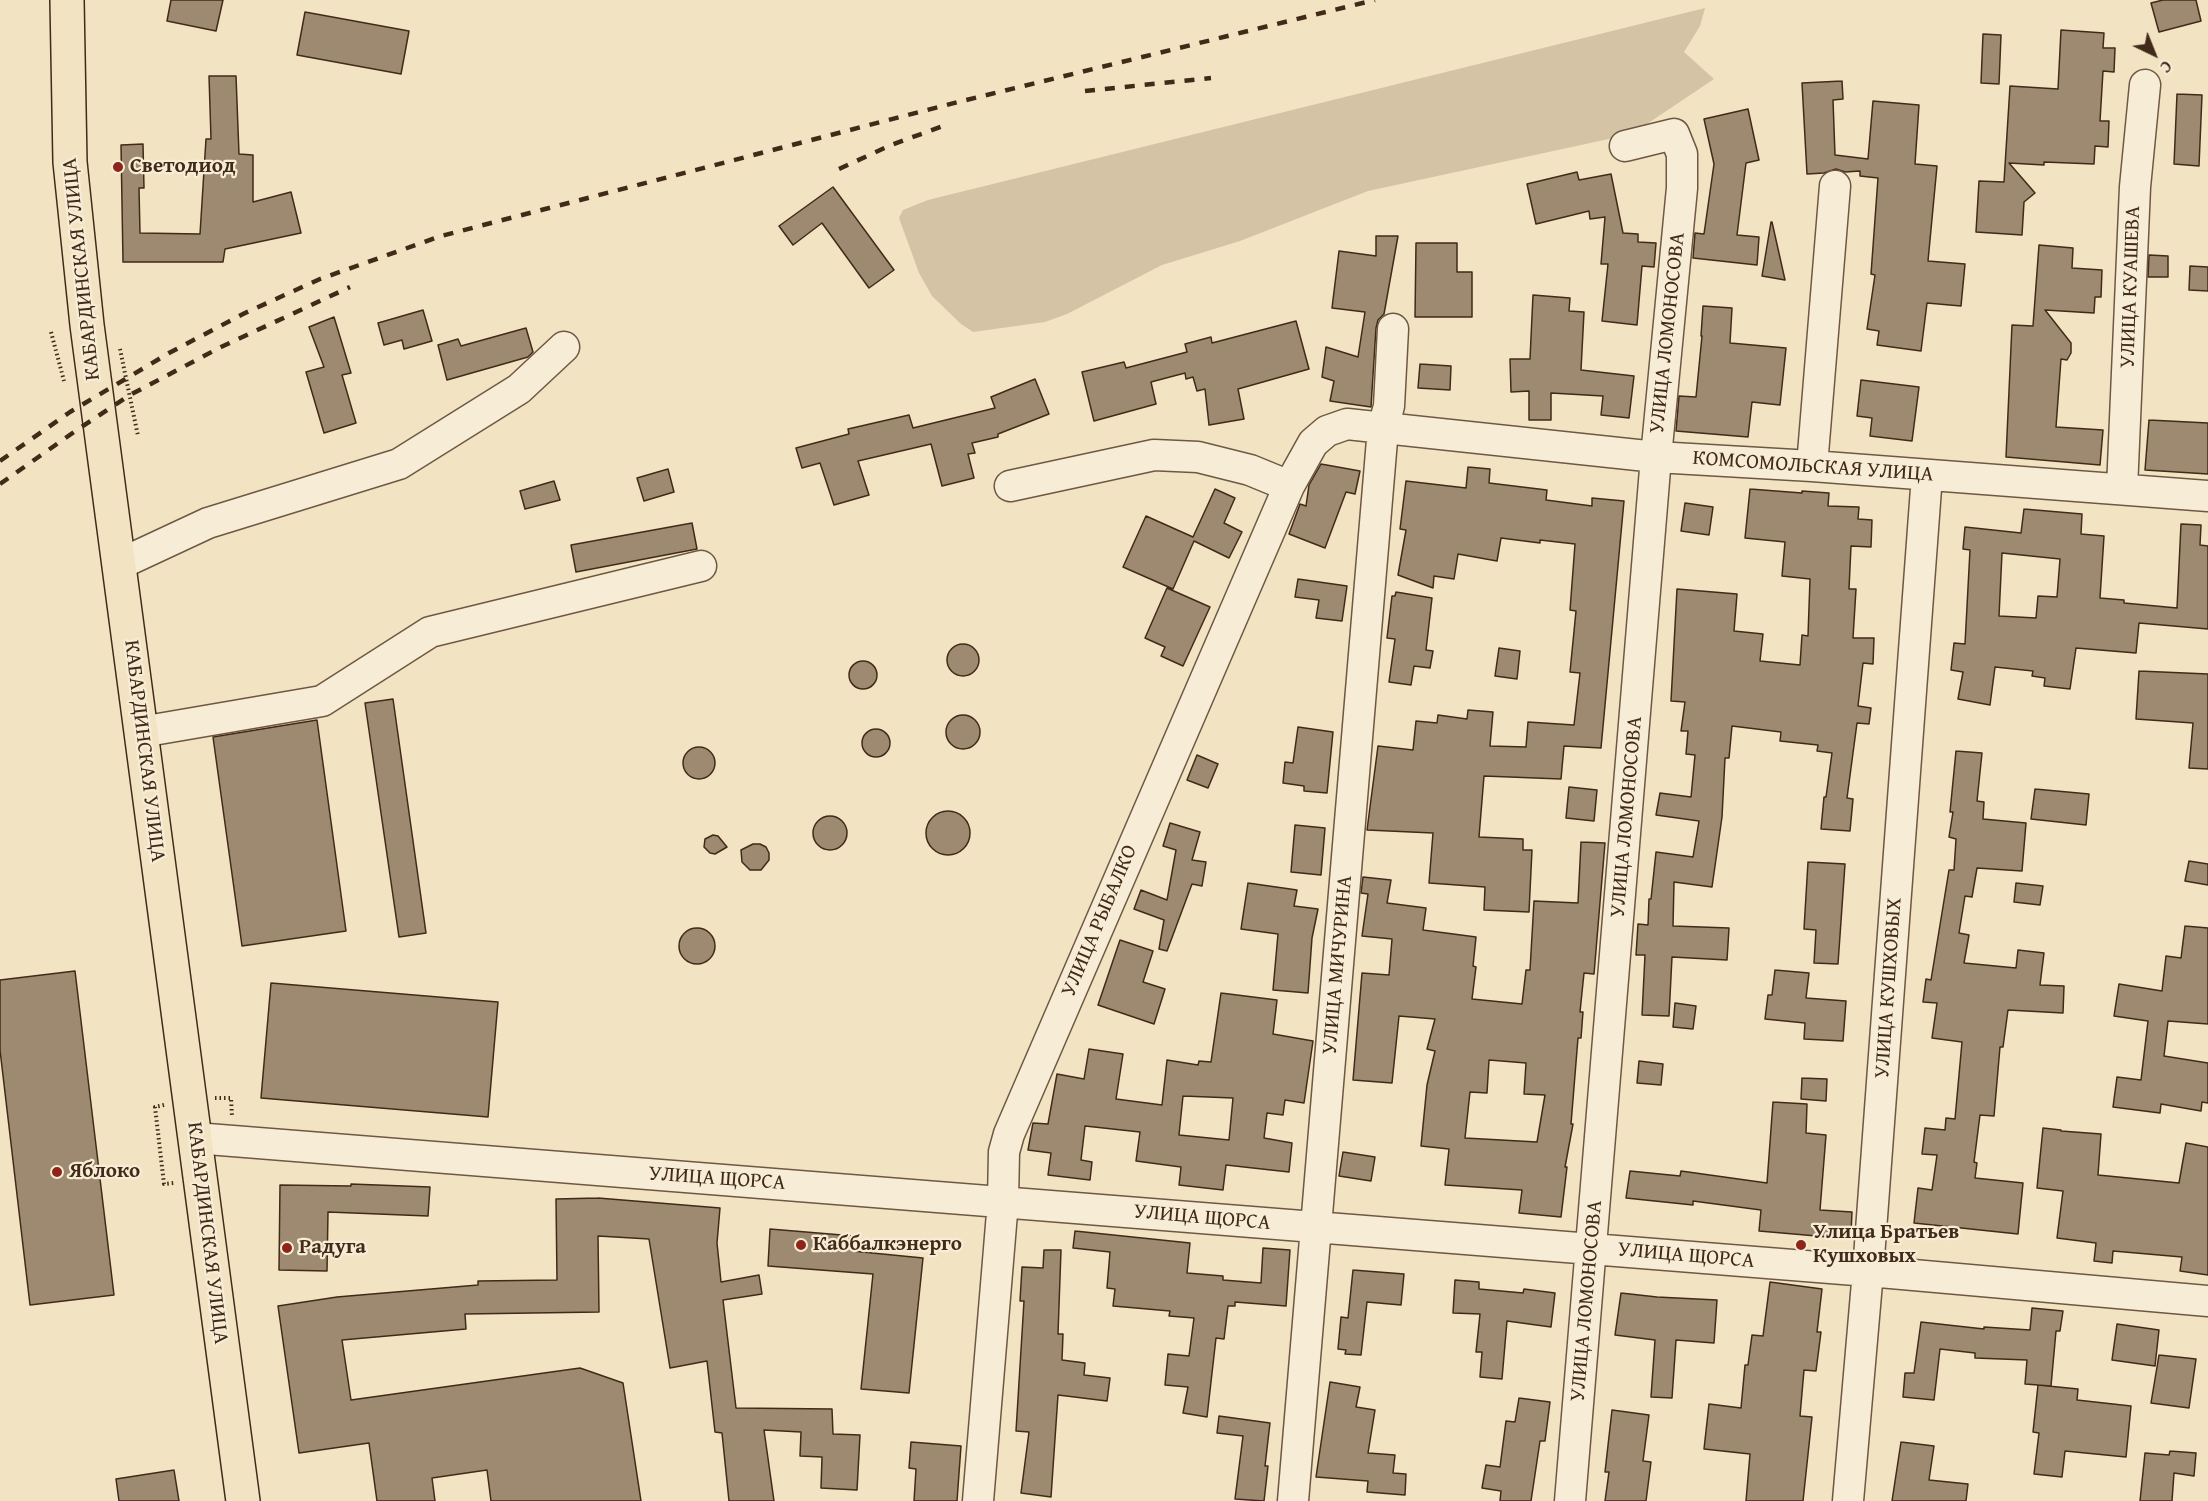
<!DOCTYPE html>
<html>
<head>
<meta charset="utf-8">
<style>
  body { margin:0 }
  #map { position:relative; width:2208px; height:1501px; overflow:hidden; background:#f2e3c2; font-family:"Gentium Book Plus",serif }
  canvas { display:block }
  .north { position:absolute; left:2124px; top:24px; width:60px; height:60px; -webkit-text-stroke:4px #f7edd7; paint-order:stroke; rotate:137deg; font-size:16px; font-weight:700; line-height:24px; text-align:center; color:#422a19 }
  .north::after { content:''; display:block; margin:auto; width:21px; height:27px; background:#422a19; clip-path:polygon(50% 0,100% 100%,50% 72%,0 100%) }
</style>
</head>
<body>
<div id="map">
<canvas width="2208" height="1501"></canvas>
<div class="north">С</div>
</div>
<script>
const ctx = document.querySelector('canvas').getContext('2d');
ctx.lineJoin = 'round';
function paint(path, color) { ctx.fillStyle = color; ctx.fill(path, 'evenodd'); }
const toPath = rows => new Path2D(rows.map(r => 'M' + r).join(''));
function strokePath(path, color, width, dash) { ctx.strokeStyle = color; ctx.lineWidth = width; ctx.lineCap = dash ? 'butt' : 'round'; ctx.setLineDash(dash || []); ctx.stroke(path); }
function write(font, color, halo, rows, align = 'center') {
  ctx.font = font + ' "Gentium Book Plus",serif'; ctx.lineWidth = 4.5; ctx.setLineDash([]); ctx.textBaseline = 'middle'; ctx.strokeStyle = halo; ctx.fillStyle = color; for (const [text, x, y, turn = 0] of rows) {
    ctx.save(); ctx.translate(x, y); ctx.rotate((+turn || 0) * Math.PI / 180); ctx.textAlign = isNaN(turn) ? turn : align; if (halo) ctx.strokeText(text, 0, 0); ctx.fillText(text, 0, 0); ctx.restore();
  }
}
paint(toPath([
  [1705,8,1700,26,1684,52,1714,79,1632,134,1368,191,1240,241,1162,265,1067,314,1045,322,973,332,961,324,932,296,919,273,899,218,903,210,928,200]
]), '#d4c4a5');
const building = toPath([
  [171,0,223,0,216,31,167,21,171,0],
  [2163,0,2196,0,2201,21,2159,32,2151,3,2163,0],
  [305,12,409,31,401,74,297,55,305,12],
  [2061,30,2104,33,2103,48,2115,48,2114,72,2103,71,2100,121,2109,121,2108,147,2095,146,2094,164,2044,162,2044,165,2009,163,2035,193,2024,202,2022,235,1976,232,1979,181,2004,182,2010,86,2058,89,2061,30],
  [1983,34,2001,35,1999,84,1981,83,1983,34],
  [209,76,236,76,239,154,253,155,253,202,291,192,301,233,225,249,223,262,123,262,121,145,143,144,144,188,139,188,140,233,200,234,206,139,211,139,209,76],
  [1842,81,1843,99,1833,100,1835,155,1868,159,1873,101,1919,105,1915,164,1937,166,1928,261,1965,264,1961,306,1927,303,1921,351,1877,345,1879,331,1867,329,1875,275,1871,274,1878,178,1860,176,1860,171,1845,172,1836,169,1824,173,1807,174,1802,83,1842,81],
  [2177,94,2202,95,2199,166,2174,164,2177,94],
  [1748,109,1759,160,1746,163,1737,235,1759,237,1757,265,1693,258,1695,233,1704,234,1714,164,1704,119,1748,109],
  [1577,172,1579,180,1611,174,1623,233,1638,234,1638,242,1656,243,1654,267,1642,266,1637,325,1602,321,1608,264,1601,264,1605,217,1590,219,1589,211,1536,224,1527,184,1577,172],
  [833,187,894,270,869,288,822,223,793,245,779,226,833,187],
  [1771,222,1772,222,1785,280,1762,276,1771,222],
  [1376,236,1398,236,1384,314,1378,320,1376,328,1371,407,1330,401,1334,381,1322,377,1326,347,1358,357,1365,312,1332,308,1339,251,1376,256,1376,236],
  [1416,243,1457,243,1457,272,1472,272,1472,317,1415,317,1416,243],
  [2039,245,2073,248,2072,268,2102,270,2101,297,2095,297,2094,313,2045,310,2071,343,2071,353,2067,360,2061,359,2056,427,2103,430,2100,465,2006,457,2012,325,2033,326,2039,245],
  [2149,255,2168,256,2168,277,2148,277,2149,255],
  [2190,266,2208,267,2208,291,2189,290,2190,266],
  [1533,295,1570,298,1569,311,1584,312,1581,370,1634,376,1629,418,1601,415,1603,396,1551,393,1551,420,1529,420,1529,391,1511,392,1510,359,1530,359,1533,295],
  [1703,306,1732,308,1730,343,1786,348,1780,405,1752,402,1748,437,1676,431,1679,396,1696,397,1702,336,1701,336,1703,306],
  [423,310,432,341,404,349,402,340,384,345,378,323,423,310],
  [334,317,351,373,342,375,356,423,324,433,306,372,324,367,309,327,334,317],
  [1296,321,1309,369,1238,389,1244,419,1209,425,1205,389,1197,391,1193,377,1186,379,1185,373,1151,382,1156,404,1094,421,1082,372,1124,362,1126,368,1187,352,1185,344,1211,337,1212,343,1296,321],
  [526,328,533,352,528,357,447,380,438,345,458,339,461,346,526,328],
  [1420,364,1451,366,1450,390,1418,388,1420,364],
  [1035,379,1049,414,998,434,998,437,972,443,975,453,968,454,974,478,942,486,931,444,858,461,869,495,834,505,820,463,802,468,796,448,849,434,848,429,909,415,913,428,995,408,991,397,1035,379],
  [1861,380,1919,387,1912,441,1870,436,1872,418,1857,416,1861,380],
  [2149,420,2208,423,2208,474,2145,470,2149,420],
  [1321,464,1360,471,1355,494,1346,492,1325,548,1289,534,1300,504,1306,506,1309,485,1321,464],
  [1468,467,1490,469,1489,483,1547,490,1546,500,1592,506,1592,498,1624,501,1601,748,1564,746,1561,779,1484,776,1479,837,1523,839,1523,850,1532,850,1529,912,1484,910,1485,887,1429,883,1433,833,1367,830,1378,746,1413,750,1416,721,1437,723,1438,715,1467,719,1468,710,1493,712,1490,746,1526,747,1528,722,1574,725,1580,673,1570,672,1576,611,1570,610,1575,544,1540,540,1540,543,1501,538,1497,561,1458,554,1454,579,1434,576,1433,588,1398,575,1406,530,1400,529,1406,481,1466,488,1468,467],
  [668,469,674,492,644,501,637,478,668,469],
  [554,481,560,500,525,509,520,491,554,481],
  [1215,489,1235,498,1224,523,1242,532,1229,558,1194,541,1173,589,1123,567,1146,516,1193,537,1215,489],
  [1750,489,1802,493,1802,491,1829,493,1828,506,1859,507,1858,519,1872,520,1871,547,1851,546,1849,589,1856,589,1853,638,1874,638,1873,664,1863,663,1858,706,1871,708,1869,724,1857,723,1847,798,1853,799,1850,831,1821,829,1824,797,1826,797,1832,753,1817,751,1818,745,1780,741,1781,732,1732,726,1729,758,1725,758,1722,817,1712,887,1674,882,1673,926,1729,928,1727,960,1672,957,1669,1016,1642,1015,1645,955,1636,955,1638,924,1648,925,1649,899,1651,899,1656,852,1693,857,1699,821,1656,815,1660,793,1691,797,1695,755,1686,754,1688,731,1681,731,1685,702,1671,701,1677,589,1737,594,1734,631,1763,634,1760,661,1800,665,1802,635,1808,636,1810,579,1782,576,1785,542,1745,538,1750,489],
  [1685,503,1713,507,1709,535,1681,531,1685,503],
  [2024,509,2082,514,2081,534,2104,536,2100,598,2124,600,2124,603,2177,608,2181,524,2201,525,2200,545,2208,546,2208,629,2139,623,2136,653,2076,648,2070,689,2044,686,2045,678,2032,676,2033,671,1995,667,1990,705,1958,699,1963,672,1951,670,1954,643,1965,644,1970,550,1963,549,1965,527,2021,533,2024,509],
  [2002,553,2060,559,2057,597,2038,596,2036,618,1999,616,2002,553],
  [692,523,697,549,576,572,571,545,692,523],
  [1298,579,1347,586,1342,621,1316,618,1319,600,1295,597,1298,579],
  [1167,588,1210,607,1183,666,1161,656,1165,647,1145,638,1167,588],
  [1396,592,1432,598,1426,650,1433,651,1430,668,1414,666,1411,685,1389,682,1395,639,1387,638,1392,596,1395,596,1396,592],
  '947 660a16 16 0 1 1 32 0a16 16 0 1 1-32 0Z',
  [1499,648,1520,651,1517,679,1495,676,1499,648],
  '849 675a14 14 0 1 1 28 0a14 14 0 1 1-28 0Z',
  [2139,671,2208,674,2208,769,2189,768,2193,723,2136,719,2139,671],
  [393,699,426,933,399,937,365,703,393,699],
  '946 732a17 17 0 1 1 34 0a17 17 0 1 1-34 0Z',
  [317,720,346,931,242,946,213,737,317,720],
  [1298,727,1333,732,1327,793,1304,791,1304,786,1283,783,1285,762,1293,763,1298,727],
  '862 743a14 14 0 1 1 28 0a14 14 0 1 1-28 0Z',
  '683 763a16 16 0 1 1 32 0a16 16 0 1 1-32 0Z',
  [1956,751,1982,753,1977,801,1984,802,1983,819,2026,823,2022,871,1977,868,1972,897,1965,896,1959,933,1969,935,1964,963,2016,968,2018,950,2044,953,2040,985,2064,986,2063,1013,2008,1010,2003,1047,2000,1047,1994,1116,1980,1115,1974,1162,1977,1163,1975,1178,2023,1183,2018,1234,1914,1223,1918,1188,1932,1190,1937,1155,1922,1154,1925,1128,1945,1130,1946,1118,1955,1119,1962,1042,1932,1038,1937,1003,1923,1002,1926,979,1931,980,1949,870,1954,870,1956,839,1949,837,1953,812,1950,812,1956,751],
  [1197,755,1218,764,1208,788,1187,780,1197,755],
  [1569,787,1597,790,1594,821,1566,818,1569,787],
  [2035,789,2089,794,2086,825,2031,819,2035,789],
  '926 833a22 22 0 1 1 44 0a22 22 0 1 1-44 0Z',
  '813 833a17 17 0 1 1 34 0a17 17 0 1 1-34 0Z',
  [1170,823,1200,832,1192,860,1206,862,1202,886,1192,884,1167,951,1159,949,1164,920,1134,909,1141,890,1167,900,1176,850,1163,846,1170,823],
  [1295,825,1325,828,1321,875,1291,872,1295,825],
  [713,835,718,836,727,847,715,854,710,853,704,847,705,839,713,835],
  [1581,842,1605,843,1594,974,1584,973,1580,1012,1583,1012,1581,1038,1578,1038,1571,1124,1573,1124,1565,1167,1567,1167,1561,1217,1519,1213,1522,1190,1445,1185,1449,1149,1421,1146,1427,1085,1435,1051,1427,1049,1435,1019,1399,1016,1392,1083,1353,1080,1362,973,1389,975,1392,939,1362,936,1368,894,1361,893,1363,877,1391,880,1387,903,1426,908,1423,930,1476,937,1473,966,1476,967,1472,999,1522,1004,1526,970,1530,970,1534,901,1578,903,1581,842],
  [1489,1060,1526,1063,1524,1094,1545,1095,1537,1142,1465,1138,1470,1092,1487,1093,1489,1060],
  [753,844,760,844,766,847,769,853,769,860,761,870,750,870,742,862,741,850,753,844],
  [2189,861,2208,864,2208,885,2185,881,2189,861],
  [1808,862,1845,864,1838,964,1814,963,1816,930,1804,929,1808,862],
  [1248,883,1297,890,1294,906,1318,909,1312,938,1308,993,1273,990,1278,934,1241,929,1248,883],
  [2016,883,2043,886,2040,905,2014,902,2016,883],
  [2185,926,2208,928,2208,1024,2168,1021,2164,1056,2208,1063,2208,1103,2202,1102,2201,1111,2161,1104,2160,1113,2113,1107,2117,1077,2141,1080,2148,1021,2114,1016,2119,984,2162,991,2166,956,2181,958,2185,926],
  '679 946a18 18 0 1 1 36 0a18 18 0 1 1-36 0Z',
  [1120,940,1153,951,1143,982,1165,989,1154,1024,1098,1005,1120,940],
  [1775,970,1809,973,1806,998,1846,1001,1843,1041,1804,1039,1805,1023,1765,1019,1768,995,1772,995,1775,970],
  [75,971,114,1295,30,1305,0,1050,0,980,75,971],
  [271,983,498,1002,488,1117,261,1098,271,983],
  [1221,993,1277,1000,1273,1034,1313,1041,1304,1103,1285,1100,1283,1115,1267,1113,1264,1138,1292,1143,1289,1172,1226,1165,1223,1190,1179,1185,1181,1167,1136,1161,1140,1132,1085,1126,1081,1160,1092,1162,1090,1180,1048,1175,1051,1153,1028,1150,1033,1123,1048,1124,1057,1074,1084,1079,1089,1049,1123,1054,1116,1099,1162,1105,1167,1060,1198,1065,1199,1061,1211,1062,1221,993],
  [1183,1096,1233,1098,1229,1140,1179,1135,1183,1096],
  [1675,1003,1696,1006,1693,1029,1673,1027,1675,1003],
  [1639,1061,1663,1064,1661,1085,1637,1083,1639,1061],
  [1802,1078,1827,1079,1826,1101,1801,1099,1802,1078],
  [1773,1102,1807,1104,1806,1133,1826,1135,1820,1210,1852,1212,1851,1233,1828,1231,1828,1237,1759,1231,1761,1210,1693,1201,1693,1205,1626,1198,1630,1171,1680,1176,1681,1171,1767,1183,1773,1102],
  [2043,1128,2061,1130,2061,1131,2101,1134,2098,1175,2179,1183,2186,1143,2208,1147,2208,1275,2180,1271,2182,1257,2113,1251,2112,1263,2094,1261,2096,1243,2057,1238,2063,1191,2037,1188,2043,1128],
  [1343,1152,1375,1157,1371,1181,1339,1176,1343,1152],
  [351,1184,430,1187,428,1216,328,1212,327,1271,279,1270,280,1185,351,1186,351,1184],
  [598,1198,720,1208,717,1243,721,1282,759,1275,762,1294,723,1300,736,1408,832,1409,833,1434,860,1435,857,1490,821,1488,822,1457,800,1456,801,1432,764,1430,774,1501,729,1501,722,1433,715,1432,707,1361,670,1368,649,1239,598,1236,599,1312,465,1314,466,1329,342,1340,351,1400,580,1368,623,1383,641,1501,491,1501,487,1470,432,1478,435,1501,377,1501,369,1443,299,1453,278,1306,337,1297,478,1285,478,1281,557,1280,556,1199,598,1198],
  [770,1229,854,1236,852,1251,923,1258,909,1393,861,1389,873,1274,768,1266,770,1229],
  [1075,1231,1190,1243,1187,1273,1223,1276,1223,1280,1261,1283,1263,1248,1290,1250,1286,1306,1235,1302,1235,1306,1228,1306,1224,1339,1216,1338,1207,1417,1183,1413,1188,1387,1165,1385,1168,1354,1189,1356,1194,1318,1169,1316,1170,1311,1113,1306,1115,1289,1107,1288,1110,1252,1073,1248,1075,1231],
  [1044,1250,1061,1250,1058,1334,1063,1334,1062,1360,1085,1363,1084,1375,1110,1378,1107,1401,1058,1395,1051,1497,1021,1493,1029,1432,1016,1431,1024,1301,1020,1301,1022,1267,1043,1268,1044,1250],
  [1353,1270,1404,1274,1401,1305,1367,1302,1361,1355,1345,1354,1346,1350,1338,1349,1341,1317,1348,1318,1353,1270],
  [1455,1280,1479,1282,1479,1289,1523,1293,1524,1289,1555,1293,1551,1327,1507,1321,1502,1379,1480,1377,1482,1352,1476,1352,1480,1314,1453,1313,1455,1280],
  [1770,1282,1822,1289,1817,1332,1821,1332,1816,1371,1804,1370,1800,1416,1812,1417,1803,1501,1746,1501,1750,1454,1704,1449,1709,1404,1741,1408,1745,1365,1748,1365,1752,1335,1763,1336,1770,1282],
  [1621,1293,1657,1297,1717,1300,1714,1343,1676,1340,1672,1398,1651,1397,1655,1340,1615,1335,1621,1293],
  [2032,1308,2063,1311,2060,1331,2056,1331,2051,1386,2025,1384,2027,1360,1975,1358,1975,1353,1940,1349,1934,1400,1903,1397,1905,1373,1914,1373,1921,1322,1984,1329,1984,1327,2030,1330,2032,1308],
  [2117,1324,2159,1330,2155,1366,2112,1360,2117,1324],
  [2159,1355,2196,1359,2189,1408,2151,1403,2159,1355],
  [1330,1382,1360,1387,1356,1407,1375,1410,1368,1453,1395,1455,1393,1473,1406,1474,1405,1495,1367,1492,1368,1481,1316,1477,1330,1382],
  [2038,1385,2078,1389,2077,1400,2131,1406,2126,1457,2065,1451,2062,1477,2034,1474,2039,1433,2033,1432,2038,1385],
  [1519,1398,1550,1402,1545,1441,1540,1441,1531,1501,1500,1501,1501,1491,1482,1488,1486,1465,1500,1467,1506,1421,1515,1422,1519,1398],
  [1612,1410,1649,1415,1643,1461,1651,1462,1646,1501,1605,1501,1609,1472,1605,1472,1612,1410],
  [1219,1416,1270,1423,1265,1466,1268,1466,1264,1501,1235,1499,1243,1436,1217,1433,1219,1416],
  [911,1442,961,1446,957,1501,914,1501,916,1469,909,1468,911,1442],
  [1901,1442,1934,1446,1929,1480,1968,1484,1966,1501,1892,1501,1901,1442],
  [2170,1451,2196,1453,2194,1476,2174,1473,2172,1501,2140,1501,2145,1453,2169,1455,2170,1451],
  [174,1470,179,1501,119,1501,116,1479,174,1470]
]);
paint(building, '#9e8a71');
strokePath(building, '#422a19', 1.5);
const minor = toPath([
  [1812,466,1835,186],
  [1010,486,1154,455,1198,457,1250,470,1289,486],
  [2122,489,2135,187,2145,85],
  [120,564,208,523,399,464,519,389,564,347],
  [141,732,322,701,430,632,701,566],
  [195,1138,1868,1271,2208,1301],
  [978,1501,1003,1201,1004,1152,1009,1134,1289,486,1313,443,1327,431,1347,424,1656,457,1812,466,2208,496],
  [1293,1501,1383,428,1389,406,1393,329],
  [1570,1501,1656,457,1682,188,1682,154,1674,134,1625,146],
  [1848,1501,1868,1271,1927,475]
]);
const major = toPath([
  [67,0,70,162,87,325,243,1501]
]);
strokePath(minor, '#6e5843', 33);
strokePath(major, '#422a19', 36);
strokePath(toPath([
  [51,332,64,381],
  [120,349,138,436],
  [215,1098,231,1098,232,1117],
  [164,1105,155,1107,164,1184,174,1183]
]), '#422a19', 4, [1.5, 3]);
strokePath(minor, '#f7edd7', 30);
strokePath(major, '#f2e3c2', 33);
strokePath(toPath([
  [1085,91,1211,78],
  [839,169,891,145,943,126],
  [0,461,70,412,169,353,245,313,320,279,441,236,958,102,1375,0],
  [0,484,74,432,130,395,221,347,350,287]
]), '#422a19', 4.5, [10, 10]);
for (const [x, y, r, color] of [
  [118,167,6,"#8f2418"],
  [57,1172,6,"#8f2418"],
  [801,1245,6,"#8f2418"],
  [1801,1245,6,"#8f2418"],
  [287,1248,6,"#8f2418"]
]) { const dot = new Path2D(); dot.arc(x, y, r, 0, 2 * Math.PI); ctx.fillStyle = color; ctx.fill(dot); strokePath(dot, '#f7edd7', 2); }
write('bold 21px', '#422a19', '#f7edd7', [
  ["Светодиод",130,167],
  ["Яблоко",69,1172],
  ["Улица Братьев",1813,1233],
  ["Кушховых",1813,1257],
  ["Каббалкэнерго",813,1245],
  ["Радуга",299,1248]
], 'left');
write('21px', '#422a19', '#f7edd7', [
  ["КАБАРДИНСКАЯ УЛИЦА",82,269,-96],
  ["УЛИЦА КУАШЕВА",2131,287,-88],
  ["УЛИЦА ЛОМОНОСОВА",1668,333,-84],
  ["КОМСОМОЛЬСКАЯ УЛИЦА",1813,467,4],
  ["КАБАРДИНСКАЯ УЛИЦА",144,751,83],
  ["УЛИЦА ЛОМОНОСОВА",1627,817,-85],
  ["УЛИЦА РЫБАЛКО",1100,921,-67],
  ["УЛИЦА МИЧУРИНА",1338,965,-85],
  ["УЛИЦА КУШХОВЫХ",1889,988,-86],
  ["УЛИЦА ЩОРСА",717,1179,4],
  ["УЛИЦА ЩОРСА",1202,1218,5],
  ["КАБАРДИНСКАЯ УЛИЦА",207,1233,83],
  ["УЛИЦА ЩОРСА",1686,1256,5],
  ["УЛИЦА ЛОМОНОСОВА",1587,1301,-85]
]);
</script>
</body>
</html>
